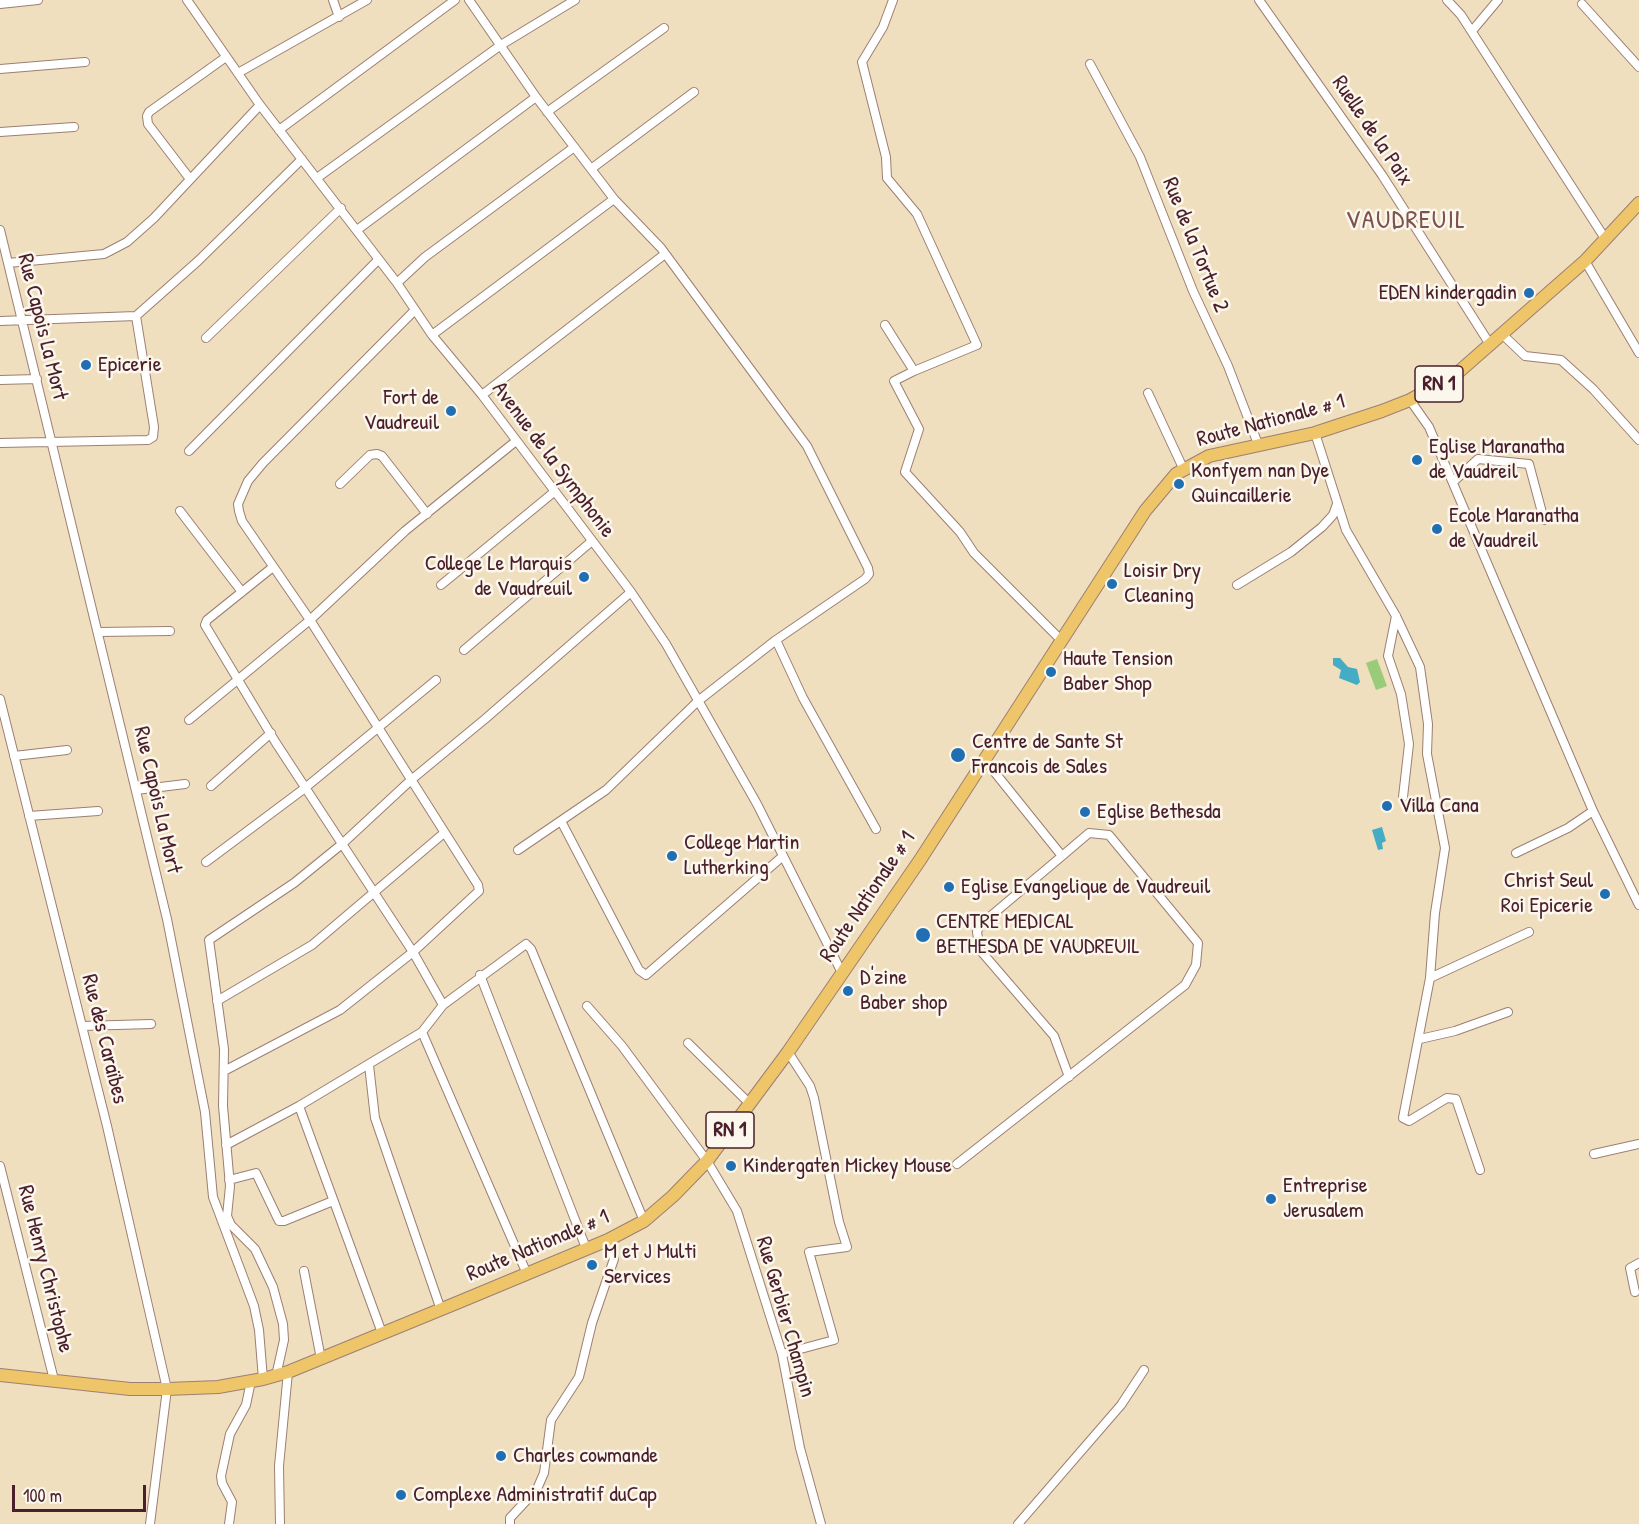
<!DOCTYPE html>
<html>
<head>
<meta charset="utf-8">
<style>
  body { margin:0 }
  #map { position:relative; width:1639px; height:1524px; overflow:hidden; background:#efdfbe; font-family:"Patrick Hand",sans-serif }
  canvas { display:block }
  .scale { position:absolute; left:12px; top:1485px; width:134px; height:27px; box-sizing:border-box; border:3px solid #4a1f2b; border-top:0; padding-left:8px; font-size:18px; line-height:21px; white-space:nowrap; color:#4a1f2b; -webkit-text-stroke:4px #fbf7ec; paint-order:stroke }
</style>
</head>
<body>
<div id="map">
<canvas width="1639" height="1524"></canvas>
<div class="scale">100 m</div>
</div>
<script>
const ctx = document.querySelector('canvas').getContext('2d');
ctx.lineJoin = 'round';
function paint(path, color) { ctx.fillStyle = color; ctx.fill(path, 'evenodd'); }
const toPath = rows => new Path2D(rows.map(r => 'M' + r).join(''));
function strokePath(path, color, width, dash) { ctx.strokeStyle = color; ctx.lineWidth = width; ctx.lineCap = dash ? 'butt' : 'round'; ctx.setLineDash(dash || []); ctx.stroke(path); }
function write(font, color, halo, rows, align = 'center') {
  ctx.font = font + ' "Patrick Hand",sans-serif'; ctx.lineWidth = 5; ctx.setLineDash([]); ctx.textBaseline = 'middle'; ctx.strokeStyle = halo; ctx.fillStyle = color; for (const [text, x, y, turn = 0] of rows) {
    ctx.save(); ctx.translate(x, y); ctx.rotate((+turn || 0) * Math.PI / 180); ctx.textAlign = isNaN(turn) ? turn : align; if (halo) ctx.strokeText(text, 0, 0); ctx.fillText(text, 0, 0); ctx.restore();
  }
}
paint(toPath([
  [1377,659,1387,686,1376,690,1366,663]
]), '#99cb7b');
paint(toPath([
  [1333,658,1340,658,1348,667,1357,669,1360,682,1357,685,1339,678,1341,670,1333,665],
  [1382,827,1386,841,1382,843,1383,849,1378,850,1372,830]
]), '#44acc4');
const minor = toPath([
  [187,0,260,105,397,283,432,335,482,395,631,592,666,644,757,804,842,973],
  [333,0,339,17],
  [469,0,536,97],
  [893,0,883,27,862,62,886,157,887,178,917,214,977,345,914,371],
  [1259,0,1382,175,1491,346],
  [1447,0,1461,15,1606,240],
  [0,4,38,0],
  [1582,4,1639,67],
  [1472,31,1498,0],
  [1090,64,1140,157,1193,291,1228,366,1258,444],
  [0,69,85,62],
  [238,73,367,0],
  [547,112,664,28],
  [279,130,455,0],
  [0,132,74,127],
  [591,169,694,92],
  [317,178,501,45,575,0],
  [190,179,148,124,147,116,149,112,226,57],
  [0,230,167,919,205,1112,213,1197,254,1306,259,1330,263,1379],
  [357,230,536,97,614,199,661,248,807,446,868,568,869,574,865,579,776,640,698,701,606,790,518,850],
  [1585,261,1639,353],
  [8,263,104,254,127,242,154,218,260,105],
  [397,283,425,257,573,148],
  [0,321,136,316,198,261,302,159],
  [885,325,914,371,894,381,919,429,905,472,960,532,974,553,1061,640],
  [432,335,614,199],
  [1503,335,1525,356,1561,360,1593,389,1639,440],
  [206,338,341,208],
  [0,380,37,379],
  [1148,393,1183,468],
  [482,395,665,254],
  [1410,400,1429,427,1593,811,1639,905],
  [1315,433,1346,530,1396,616,1420,667,1428,724,1427,754,1445,848,1435,913,1430,978,1403,1118,1409,1121,1447,1098,1456,1099,1480,1170],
  [0,443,148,440,153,437,154,427,136,316],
  [189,451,378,260],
  [1453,482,1478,459,1529,464,1544,520],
  [340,484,370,455,377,454,382,456,427,514],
  [180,511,242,592],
  [273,567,207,620,205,625,276,743,413,952,443,1005],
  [441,585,554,492],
  [1237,585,1291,552,1322,527,1333,515,1337,504],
  [1396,616,1388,656,1401,694,1409,744,1403,797],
  [99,632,170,631],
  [776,640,803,698,876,829],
  [464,650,592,541],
  [0,699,107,1126,167,1389,150,1524],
  [189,720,310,620,405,531,516,441],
  [14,756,67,750],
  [211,786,271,733],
  [136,790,185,784],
  [29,816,98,811],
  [561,821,639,970,646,975,783,856],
  [1516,853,1568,828,1593,811],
  [1062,856,980,925,977,932,980,950,1054,1036,1069,1077],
  [206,862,305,788,436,680],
  [480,975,586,1248],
  [1430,978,1529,932],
  [217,1001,312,945,444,833],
  [587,1006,622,1046,707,1161,737,1211,782,1354,800,1448,821,1524],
  [82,1026,151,1024],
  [422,1032,527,1274],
  [1420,1039,1455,1031,1508,1012],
  [688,1043,749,1103],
  [369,1065,375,1118,441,1310],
  [224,1071,340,1010,413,952,479,891,478,885,310,620,242,521,239,511,238,504,248,481,263,463,415,310],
  [299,1106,382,1333],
  [226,1145,299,1106,422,1032,443,1005,526,944,531,949,644,1221],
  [1594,1154,1639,1144],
  [957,1164,1185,985,1196,965,1198,943,1109,835,1089,833,1062,856,984,759],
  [0,1166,54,1380],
  [229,1180,256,1173,279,1221,284,1221,333,1201],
  [304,1271,321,1359],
  [1635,1292,1630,1268,1639,1263],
  [782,1354,834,1340,809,1252,847,1247,839,1222,814,1098,810,1086,788,1052],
  [276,1376,284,1340,283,1324,273,1287,255,1249,231,1225,227,1216,230,1186,223,1106,224,1049,209,940,294,883,342,844,411,780,485,719,631,592],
  [229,1524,232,1502,222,1483,221,1476,230,1434,246,1405,251,1381],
  [280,1524,279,1466,288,1372],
  [510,1524,510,1518,537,1489,544,1473,551,1420,579,1377,592,1323,614,1259,608,1240],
  [1018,1524,1121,1405,1144,1370]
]);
const primary = toPath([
  [0,1375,130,1389,167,1389,218,1387,263,1379,288,1372,459,1302,608,1240,644,1221,673,1196,707,1161,788,1052,920,860,1145,511,1176,474,1209,456,1315,433,1382,411,1410,400,1454,376,1585,261,1639,203]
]);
strokePath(minor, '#9c7f74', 10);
strokePath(primary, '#9c7f74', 14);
strokePath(minor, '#fff', 8);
strokePath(primary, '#eec569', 12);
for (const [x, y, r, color] of [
  [1529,293,6,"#1f6fb2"],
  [86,365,6,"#1f6fb2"],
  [451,411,6,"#1f6fb2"],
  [1417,460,6,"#1f6fb2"],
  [1179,484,6,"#1f6fb2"],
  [1437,529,6,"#1f6fb2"],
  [584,577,6,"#1f6fb2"],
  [1112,584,6,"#1f6fb2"],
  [1051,672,6,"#1f6fb2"],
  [958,755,8,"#1f6fb2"],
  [1387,806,6,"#1f6fb2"],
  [1085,812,6,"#1f6fb2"],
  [672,856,6,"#1f6fb2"],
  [949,887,6,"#1f6fb2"],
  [1605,894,6,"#1f6fb2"],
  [923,935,8,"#1f6fb2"],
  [848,991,6,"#1f6fb2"],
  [731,1166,6,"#1f6fb2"],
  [1271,1199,6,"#1f6fb2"],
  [592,1265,6,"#1f6fb2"],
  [501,1456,6,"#1f6fb2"],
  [401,1495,6,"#1f6fb2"]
]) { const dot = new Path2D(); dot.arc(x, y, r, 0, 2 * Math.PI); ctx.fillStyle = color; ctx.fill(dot); strokePath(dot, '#fbf7ec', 2); }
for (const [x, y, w] of [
  [1439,384,48],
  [730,1130,48]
]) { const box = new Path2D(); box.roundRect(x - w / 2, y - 18, w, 36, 4.5); ctx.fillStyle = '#fbf7ec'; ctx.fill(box); strokePath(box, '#4a1f2b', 1.5); }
write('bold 21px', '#4a1f2b', null, [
  ["RN 1",1439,384],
  ["RN 1",730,1130]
]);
write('22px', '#4a1f2b', '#fbf7ec', [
  ["Ruelle de la Paix",1372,131,56],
  ["Rue de la Tortue 2",1195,245,68],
  ["Rue Capois La Mort",42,327,76],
  ["Route Nationale # 1",1271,421,-15],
  ["Avenue de la Symphonie",553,460,53],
  ["Rue Capois La Mort",157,800,77],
  ["Route Nationale # 1",868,897,-56],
  ["Rue des Caraïbes",104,1039,76],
  ["Route Nationale # 1",538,1246,-23],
  ["Rue Henry Christophe",45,1269,76],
  ["Rue Gerbier Champin",785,1317,74]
]);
write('22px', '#4a1f2b', '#fbf7ec', [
  ["EDEN kindergadin",1517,293,"right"],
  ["Epicerie",98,365],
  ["Fort de",439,398,"right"],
  ["Vaudreuil",439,423,"right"],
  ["Eglise Maranatha",1429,447],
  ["de Vaudreil",1429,472],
  ["Konfyem nan Dye",1191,471],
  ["Quincaillerie",1191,496],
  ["Ecole Maranatha",1449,516],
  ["de Vaudreil",1449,541],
  ["College Le Marquis",572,564,"right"],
  ["de Vaudreuil",572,589,"right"],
  ["Loisir Dry",1124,571],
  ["Cleaning",1124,596],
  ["Haute Tension",1063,659],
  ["Baber Shop",1063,684],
  ["Centre de Sante St",972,742],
  ["Francois de Sales",972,767],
  ["Villa Cana",1399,806],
  ["Eglise Bethesda",1097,812],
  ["College Martin",684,843],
  ["Lutherking",684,868],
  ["Christ Seul",1593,881,"right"],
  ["Roi Epicerie",1593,906,"right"],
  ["Eglise Evangelique de Vaudreuil",961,887],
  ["CENTRE MEDICAL",936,922],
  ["BETHESDA DE VAUDREUIL",936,947],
  ["D'zine",860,978],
  ["Baber shop",860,1003],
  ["Kindergaten Mickey Mouse",743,1166],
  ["Entreprise",1283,1186],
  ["Jerusalem",1283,1211],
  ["M et J Multi",604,1252],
  ["Services",604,1277],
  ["Charles cowmande",513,1456],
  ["Complexe Administratif duCap",413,1495]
], 'left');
ctx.letterSpacing = '1.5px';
write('26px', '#7e524d', '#fbf7ec', [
  ["VAUDREUIL",1406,221]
]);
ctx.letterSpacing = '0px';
</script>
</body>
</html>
